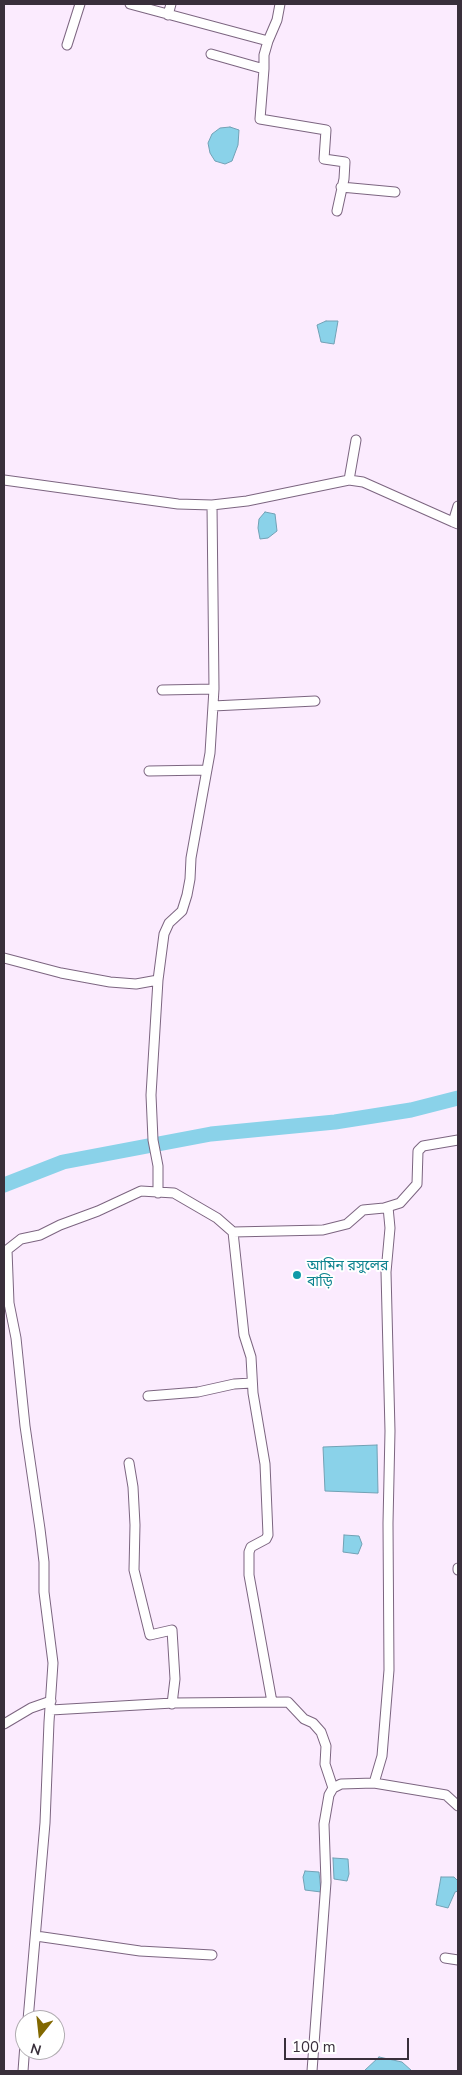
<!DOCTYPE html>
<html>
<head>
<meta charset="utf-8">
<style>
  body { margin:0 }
  #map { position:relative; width:462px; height:2075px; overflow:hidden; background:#fbebfe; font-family:"Nunito Sans",sans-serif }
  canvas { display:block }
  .frame { position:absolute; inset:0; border:5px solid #392f3b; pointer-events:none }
  .north { position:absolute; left:15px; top:2010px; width:50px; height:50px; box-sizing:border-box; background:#fff; border:1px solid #b0acb1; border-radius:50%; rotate:196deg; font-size:14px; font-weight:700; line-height:20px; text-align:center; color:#392f3b }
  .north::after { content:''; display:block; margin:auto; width:18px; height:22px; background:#826800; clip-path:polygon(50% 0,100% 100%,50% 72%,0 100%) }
  .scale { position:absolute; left:284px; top:2038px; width:125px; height:22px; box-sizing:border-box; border:2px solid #392f3b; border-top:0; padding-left:6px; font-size:15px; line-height:18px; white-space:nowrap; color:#392f3b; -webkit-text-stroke:4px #fff; paint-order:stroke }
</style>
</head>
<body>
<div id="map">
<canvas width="462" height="2075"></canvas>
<div class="frame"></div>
<div class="north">N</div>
<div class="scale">100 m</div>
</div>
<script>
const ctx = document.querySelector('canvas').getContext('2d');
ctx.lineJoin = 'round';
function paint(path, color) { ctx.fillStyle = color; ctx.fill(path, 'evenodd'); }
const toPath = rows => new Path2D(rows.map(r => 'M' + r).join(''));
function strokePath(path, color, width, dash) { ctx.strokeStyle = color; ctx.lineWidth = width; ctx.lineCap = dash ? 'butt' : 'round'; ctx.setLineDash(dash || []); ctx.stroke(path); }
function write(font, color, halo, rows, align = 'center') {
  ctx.font = font + ' "Nunito Sans","Noto Sans Bengali",sans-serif'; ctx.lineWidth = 4; ctx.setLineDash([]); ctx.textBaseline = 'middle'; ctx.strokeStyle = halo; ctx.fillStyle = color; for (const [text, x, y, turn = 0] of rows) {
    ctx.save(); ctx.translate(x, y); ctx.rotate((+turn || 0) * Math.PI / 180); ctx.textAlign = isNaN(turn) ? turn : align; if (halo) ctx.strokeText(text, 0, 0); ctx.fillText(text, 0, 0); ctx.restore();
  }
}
const water = toPath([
  [230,127,239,130,238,145,232,161,225,164,215,161,210,153,208,143,212,134,220,128,230,127],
  [326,321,338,321,334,344,321,342,317,325,326,321],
  [265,512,275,514,277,531,268,538,260,539,258,528,259,519,265,512],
  [377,1445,378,1493,325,1491,323,1447,377,1445],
  [344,1535,359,1536,362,1544,358,1554,343,1552,344,1535],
  [333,1858,348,1859,349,1874,347,1881,334,1879,333,1858],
  [305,1871,319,1872,321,1892,305,1890,303,1877,305,1871],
  [441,1877,454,1877,458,1881,458,1891,455,1892,448,1908,436,1905,441,1877],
  [379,2057,402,2062,412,2071,364,2071,379,2057]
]);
paint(water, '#8ad2e9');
strokePath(water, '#72a1b5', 1);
strokePath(toPath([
  [4,1185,63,1162,211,1134,335,1122,411,1110,458,1098]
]), '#8ad2e9', 15);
const street = toPath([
  [130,4,268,41,277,20,280,4],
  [168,15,171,4],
  [67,45,80,4],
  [211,54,264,69,264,55,268,41],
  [264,69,260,119,326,130,324,159,345,162,344,179,337,211],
  [341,187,395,192],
  [4,480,178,504,212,505,247,501,349,480,363,482,453,522],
  [349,480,356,440],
  [458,506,453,522,458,524],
  [162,690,214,689],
  [213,706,315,701],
  [149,771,207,770],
  [4,958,61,973,110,982,136,984,158,980],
  [158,1193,158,1166,153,1140,151,1095,158,980,164,934,169,923,182,911,187,895,190,879,191,858,210,753,214,689,212,505],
  [233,1232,244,1335,251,1357,253,1393,265,1464,268,1535,266,1539,251,1547,249,1552,249,1575,272,1702],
  [148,1396,198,1392,234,1384,252,1383],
  [129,1463,133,1487,135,1525,134,1570,150,1635,172,1630,175,1679,172,1704],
  [458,1570,458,1568],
  [51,1710,173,1703,288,1702,304,1719,313,1723,321,1732,326,1746,325,1764,333,1788],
  [4,1724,31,1708,51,1701],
  [374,1783,446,1795,458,1806],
  [36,1936,140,1951,212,1955],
  [445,1958,458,1960],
  [28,2020,45,1823,49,1722,53,1663,44,1592,44,1562,40,1529,25,1426,16,1338,9,1303,7,1250,21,1239,40,1235,60,1225,98,1211,141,1191,174,1193,217,1218,233,1232,323,1230,347,1224,363,1210,384,1208,400,1203,417,1184,418,1151,423,1146,458,1140],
  [23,2071,25,2044],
  [312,2071,326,1882,324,1824,329,1795,333,1788,341,1784,374,1783,382,1756,389,1670,388,1523,390,1431,386,1272,390,1228,388,1207]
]);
strokePath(street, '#7c6580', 11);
strokePath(street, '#fff', 9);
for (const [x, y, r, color] of [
  [297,1275,5,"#0f9aa8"]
]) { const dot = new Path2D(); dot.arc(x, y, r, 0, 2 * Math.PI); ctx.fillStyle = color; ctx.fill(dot); strokePath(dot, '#fff', 2); }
write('14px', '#0d838f', '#fff', [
  ["আমিন রসুলের",307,1267],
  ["বাড়ি",307,1283]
], 'left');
</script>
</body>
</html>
